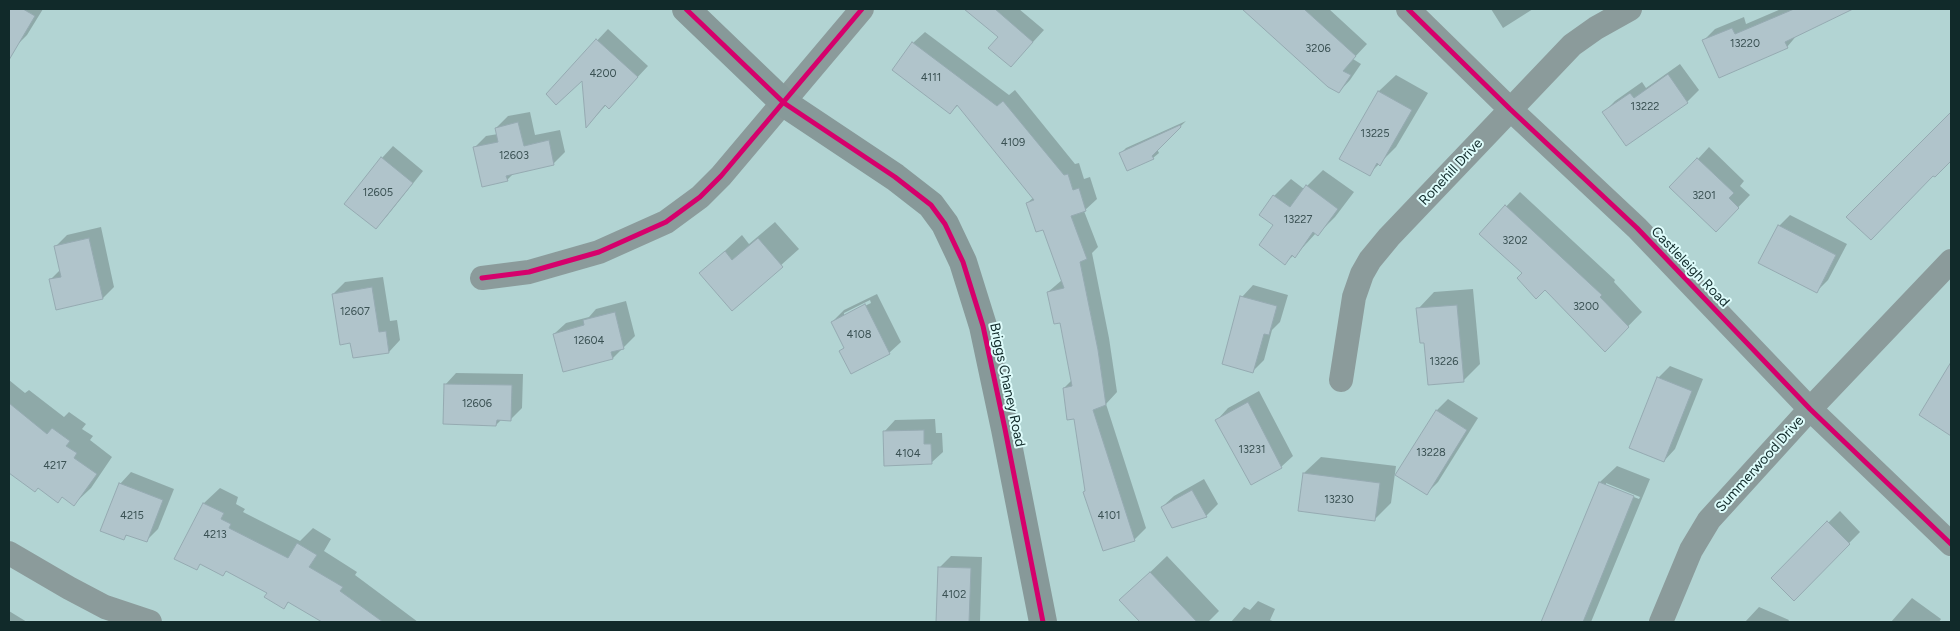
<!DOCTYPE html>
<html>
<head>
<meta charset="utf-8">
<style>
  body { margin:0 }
  #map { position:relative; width:1960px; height:631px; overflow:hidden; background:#b2d4d3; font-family:Figtree,sans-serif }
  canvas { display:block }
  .frame { position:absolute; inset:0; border:10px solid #112a2a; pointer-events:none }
</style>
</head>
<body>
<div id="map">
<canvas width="1960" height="631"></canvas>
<div class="frame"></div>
</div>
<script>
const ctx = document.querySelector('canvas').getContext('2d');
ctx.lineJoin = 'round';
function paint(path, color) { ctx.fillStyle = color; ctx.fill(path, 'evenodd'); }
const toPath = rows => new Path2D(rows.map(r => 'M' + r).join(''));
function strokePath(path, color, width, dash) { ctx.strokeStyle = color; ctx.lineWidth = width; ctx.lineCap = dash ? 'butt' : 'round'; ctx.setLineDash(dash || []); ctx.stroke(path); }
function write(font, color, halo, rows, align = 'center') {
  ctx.font = font + ' Figtree,sans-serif'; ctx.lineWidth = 4; ctx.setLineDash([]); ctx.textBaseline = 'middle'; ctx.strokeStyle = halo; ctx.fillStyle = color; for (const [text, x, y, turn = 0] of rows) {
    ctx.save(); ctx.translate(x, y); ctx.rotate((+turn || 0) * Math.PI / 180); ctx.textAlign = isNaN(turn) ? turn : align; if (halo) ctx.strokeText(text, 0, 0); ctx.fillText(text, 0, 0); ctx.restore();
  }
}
paint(toPath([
  [9,9,43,9,27,35,16,46,10,43,9,44],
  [966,9,1019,9,1044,30,1011,66,1000,37],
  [1244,9,1329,9,1367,44,1353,59,1361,64,1350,80,1339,92,1329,86],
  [1491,9,1533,9,1503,28],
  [1781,9,1850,9,1798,34,1787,47,1704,40,1715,29,1744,17,1746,24],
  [608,29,648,66,620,96,606,105,587,126,583,79,547,94],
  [925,32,1009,95,1015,90,1075,164,1079,163,1084,179,1090,177,1097,199,1084,211,1098,247,1092,253,1109,338,1117,392,1106,404,1146,528,1134,540,1084,492,1086,490,1075,418,1064,388,1072,380,1061,321,1048,292,1062,280,1044,228,1027,203,1034,197,958,105,950,113,913,43],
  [1680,64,1699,90,1687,102,1604,112,1615,101,1642,82,1646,88],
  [1396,75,1428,93,1396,147,1369,174,1341,158,1379,91],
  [530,112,535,135,560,130,565,152,553,164,514,173,507,180,474,148,486,136,498,134,496,128,508,116],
  [1951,113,1951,159,1935,176,1933,174,1848,217],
  [1186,121,1157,149,1159,153,1153,158,1121,153,1126,148],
  [393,146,423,171,387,216,376,228,382,158],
  [1709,147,1744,181,1740,186,1750,195,1727,219,1698,159],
  [1323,170,1354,192,1335,217,1318,234,1316,233,1295,256,1294,255,1285,263,1275,225,1274,196,1291,179,1304,189],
  [1520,192,1615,280,1614,282,1642,312,1605,350,1545,289,1480,234],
  [1790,215,1847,244,1828,280,1817,291,1779,226],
  [775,222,799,249,732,309,701,273,742,235,749,244],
  [101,227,114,287,103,298,50,280,61,269,56,246,67,235],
  [383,277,390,321,397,320,400,340,389,352,352,342,333,294,345,282],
  [1253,285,1288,295,1280,322,1272,330,1264,360,1253,371,1242,297],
  [1473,289,1480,364,1463,381,1425,342,1418,309,1434,292],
  [877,294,901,342,889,353,841,351,845,347,832,322,844,310],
  [870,300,871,303,844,316,844,313],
  [626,301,635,336,613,358,564,370,554,334,566,323,589,317,596,309],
  [1951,365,1951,434,1920,415],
  [1670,366,1703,379,1675,449,1664,461,1631,448,1658,378],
  [456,373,523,374,522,408,511,419,502,419,496,425,445,385],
  [9,380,25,393,29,390,64,417,69,412,86,424,82,429,93,436,90,440,112,457,91,488,74,504,63,496,58,501,39,487,35,491,9,472],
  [1259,391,1293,456,1281,467,1217,420,1228,408],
  [1448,399,1478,418,1438,482,1427,493,1397,475,1437,410],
  [935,419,936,433,942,433,943,452,931,463,884,432,895,420],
  [1321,457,1396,466,1391,503,1374,520,1304,473],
  [1617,466,1650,479,1591,622,1542,622,1600,482],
  [1606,483,1640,497,1639,499,1606,486],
  [131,472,174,489,158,529,146,541,128,534,123,539,120,484],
  [1204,479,1218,504,1206,516,1162,507,1174,496],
  [220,488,238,497,236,504,245,509,243,512,300,541,313,528,331,539,324,551,357,572,355,575,418,622,325,622,290,601,283,607,268,592,227,570,223,574,201,563,196,568,176,558,204,503],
  [1840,511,1860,532,1794,599,1773,578],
  [951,556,982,557,980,622,938,622,939,568],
  [1167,556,1219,611,1208,622,1151,622,1147,618,1142,622,1121,600],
  [1912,598,1941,619,1939,622,1891,622],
  [1258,601,1275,609,1270,620,1275,622,1231,622,1244,607,1250,610],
  [1759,607,1789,620,1788,622,1745,622],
  [9,611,27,622,9,622]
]), '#0003');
const building = toPath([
  [9,9,23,9,35,16,9,60,9,9],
  [964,9,995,9,1033,42,1011,67,988,48,998,37,964,9],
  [1242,9,1304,9,1356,56,1343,71,1351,75,1339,93,1328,87,1242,9],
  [1794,9,1853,9,1785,42,1788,48,1719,78,1702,40,1732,28,1735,34,1794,9],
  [596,39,638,77,609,109,605,105,586,128,582,81,556,105,546,94,596,39],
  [912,42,997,106,1003,101,1064,175,1068,174,1073,190,1079,188,1086,211,1071,216,1087,259,1080,262,1098,350,1106,405,1093,410,1135,541,1103,551,1083,492,1085,491,1074,419,1067,420,1063,388,1072,386,1060,323,1054,324,1047,292,1064,288,1043,230,1036,232,1026,203,1034,200,957,105,950,114,892,70,912,42],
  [1668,74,1688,103,1626,146,1602,112,1630,93,1634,98,1668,74],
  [1378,91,1412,110,1380,166,1377,163,1370,176,1339,159,1378,91],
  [1951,112,1951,161,1935,177,1933,176,1871,240,1846,217,1951,112],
  [518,122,524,146,549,140,554,165,506,176,508,181,482,187,473,147,498,142,495,128,518,122],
  [1180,125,1181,127,1152,156,1154,159,1127,171,1119,153,1180,125],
  [381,157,413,183,376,229,344,204,381,157],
  [1697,158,1734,193,1729,198,1739,208,1716,232,1669,187,1697,158],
  [1306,185,1338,209,1318,236,1313,232,1295,258,1292,255,1285,265,1259,245,1273,225,1259,215,1273,195,1290,207,1306,185],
  [1505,205,1602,295,1600,297,1629,327,1605,352,1545,290,1536,299,1517,278,1522,273,1479,234,1505,205],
  [1778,225,1836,255,1817,293,1758,263,1778,225],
  [89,238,103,299,56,310,49,279,61,277,54,246,89,238],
  [758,238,783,267,732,311,699,273,725,251,732,260,758,238],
  [372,287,379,332,386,331,389,353,353,358,350,343,340,345,332,294,372,287],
  [1240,296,1277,306,1269,335,1264,334,1253,373,1222,364,1240,296],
  [865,304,890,354,851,374,839,351,844,348,831,322,865,304],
  [1457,305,1464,382,1428,385,1424,343,1420,343,1416,308,1457,305],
  [615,312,624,349,611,352,613,359,563,372,553,334,584,325,583,320,615,312],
  [1951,362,1951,436,1919,415,1951,362],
  [1657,377,1692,391,1664,462,1629,448,1657,377],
  [444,384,512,385,511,421,497,420,496,426,443,424,444,384],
  [1248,402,1282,468,1251,485,1215,420,1248,402],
  [9,403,47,434,52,428,70,441,66,446,77,453,74,458,97,474,74,506,62,497,58,503,38,488,35,492,9,473,9,403],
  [1436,410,1467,430,1427,495,1395,475,1436,410],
  [924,430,924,444,931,444,932,464,884,466,883,431,924,430],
  [1303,473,1380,483,1375,521,1298,511,1303,473],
  [1599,482,1634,496,1592,600,1583,622,1541,622,1599,482],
  [119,483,163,500,147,542,126,535,124,540,100,531,119,483],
  [1192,490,1207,517,1172,528,1161,507,1192,490],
  [203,503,224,513,221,519,231,524,229,528,288,558,297,543,317,555,309,567,343,587,340,591,383,622,322,622,288,602,284,609,264,597,267,593,226,571,223,576,200,564,197,570,174,559,203,503],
  [1827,521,1850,544,1794,601,1771,578,1827,521],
  [938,567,971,568,969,622,936,622,938,567],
  [1150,572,1197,622,1140,622,1119,600,1150,572]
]);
paint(building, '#b0c4cb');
strokePath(building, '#95aab1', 1);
strokePath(toPath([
  [1408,9,1510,109,1637,228,1810,409,1951,544],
  [482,278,529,272,599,252,666,222,700,197,721,176,862,9],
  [1341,380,1354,297,1362,274,1370,260,1389,237,1572,45,1596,28,1630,9],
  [9,553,69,588,105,607,150,622],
  [1661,622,1691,550,1709,520,1810,409,1951,261]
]), '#8b9b9b', 24);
strokePath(toPath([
  [686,9,784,103,895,177,931,205,945,224,963,262,983,326,1005,429,1043,622]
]), '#879999', 28);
strokePath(toPath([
  [686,9,784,103,895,177,931,205,945,224,963,262,983,326,1005,429,1043,622],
  [1408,9,1510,109,1637,228,1810,409,1951,544],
  [482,278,529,272,599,252,666,222,700,197,721,176,862,9]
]), '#d6006c', 5);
write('11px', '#3a5153', null, [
  ["13220",1745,44],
  ["3206",1318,49],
  ["4200",603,74],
  ["4111",931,78],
  ["13222",1645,107],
  ["13225",1375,134],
  ["4109",1013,143],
  ["12603",514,156],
  ["12605",378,193],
  ["3201",1704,196],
  ["13227",1298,220],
  ["3202",1515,241],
  ["3200",1586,307],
  ["12607",355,312],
  ["4108",859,335],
  ["12604",589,341],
  ["13226",1444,362],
  ["12606",477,404],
  ["13231",1252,450],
  ["13228",1431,453],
  ["4104",908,454],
  ["4217",55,466],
  ["13230",1339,500],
  ["4215",132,516],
  ["4101",1109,516],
  ["4213",215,535],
  ["4102",954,595]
]);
write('14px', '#112a2a', '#defcfb', [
  ["Ronehill Drive",1451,172,-47],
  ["Castleleigh Road",1690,267,46],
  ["Briggs Chaney Road",1007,385,78],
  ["Summerwood Drive",1760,464,-48]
]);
</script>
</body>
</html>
